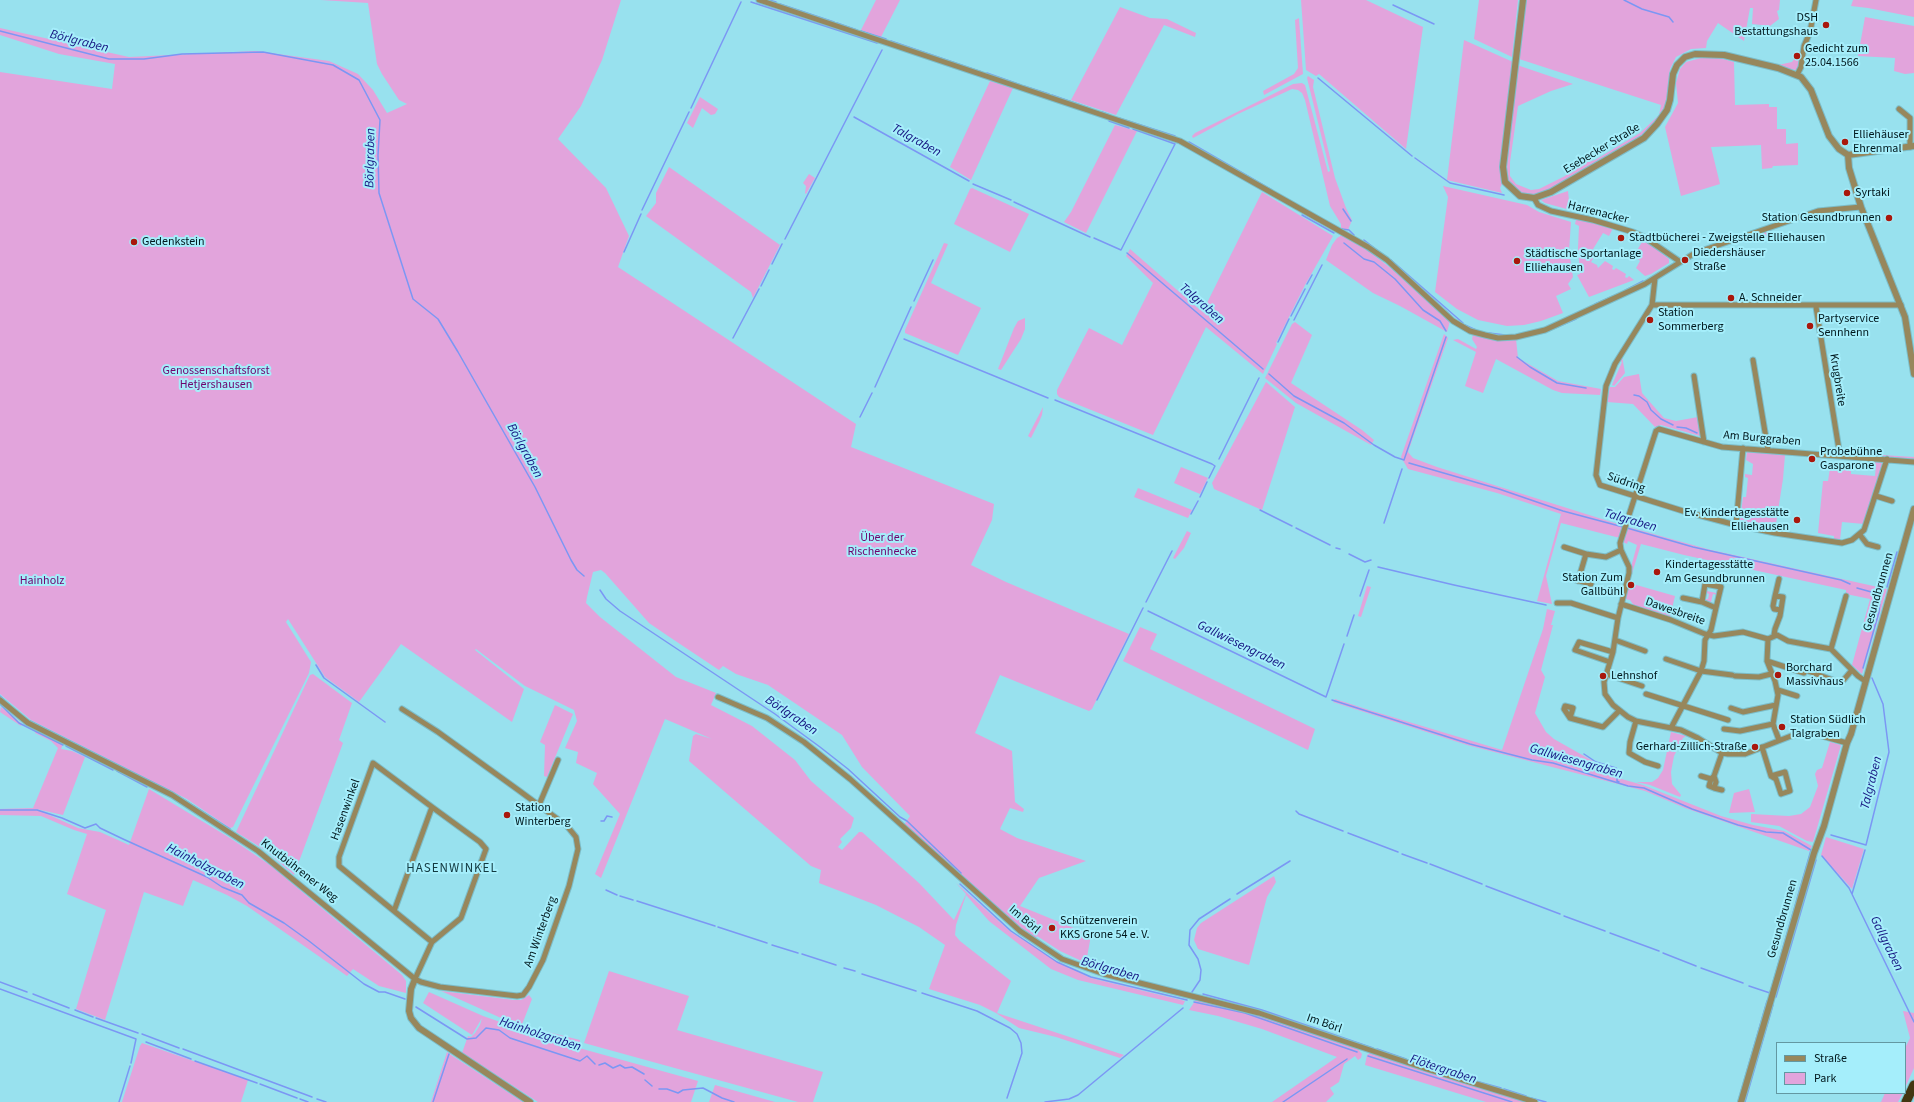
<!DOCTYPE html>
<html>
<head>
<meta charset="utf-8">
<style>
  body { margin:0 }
  #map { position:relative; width:1914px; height:1102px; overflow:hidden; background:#98e1ee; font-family:"Source Sans 3",sans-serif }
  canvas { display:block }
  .legend { position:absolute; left:1776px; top:1042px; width:130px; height:52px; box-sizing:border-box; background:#a5eefb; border:1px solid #6398a2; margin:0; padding:5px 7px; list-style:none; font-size:12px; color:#00181d }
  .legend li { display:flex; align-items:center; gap:8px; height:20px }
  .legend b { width:20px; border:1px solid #6398a2 }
</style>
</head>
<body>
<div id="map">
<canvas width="1914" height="1102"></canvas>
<ul class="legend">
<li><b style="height:5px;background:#97875c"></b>Straße</li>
<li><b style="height:11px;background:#e2a4dc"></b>Park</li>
</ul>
</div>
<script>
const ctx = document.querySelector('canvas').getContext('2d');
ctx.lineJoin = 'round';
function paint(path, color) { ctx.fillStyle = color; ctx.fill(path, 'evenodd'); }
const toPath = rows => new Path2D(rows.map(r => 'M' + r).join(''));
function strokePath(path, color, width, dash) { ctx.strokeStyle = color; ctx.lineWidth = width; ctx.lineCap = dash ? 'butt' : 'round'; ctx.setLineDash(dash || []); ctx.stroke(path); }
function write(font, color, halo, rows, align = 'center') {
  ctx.font = font + ' "Source Sans 3",sans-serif'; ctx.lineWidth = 4; ctx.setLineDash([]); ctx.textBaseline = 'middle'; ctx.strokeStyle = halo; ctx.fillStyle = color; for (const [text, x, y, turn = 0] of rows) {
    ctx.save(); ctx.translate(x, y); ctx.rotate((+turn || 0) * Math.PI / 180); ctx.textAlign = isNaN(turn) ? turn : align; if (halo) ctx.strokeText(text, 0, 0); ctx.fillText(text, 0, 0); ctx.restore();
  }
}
paint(toPath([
  [321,0,621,0,602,60,581,106,558,139,606,188,629,236,618,267,856,424,851,447,994,504,992,520,971,565,1006,582,1129,634,1092,709,1089,711,1000,675,975,733,1012,751,1015,802,1024,809,1023,812,1010,808,1000,829,1017,838,1086,861,1039,878,1020,906,1091,935,1086,963,1060,951,1037,936,1035,940,1020,929,904,825,910,816,862,767,842,735,768,685,736,674,723,666,719,670,668,636,649,623,605,573,601,570,593,572,587,597,586,603,600,617,676,677,716,693,711,705,752,726,795,760,811,781,854,818,851,828,840,839,842,842,838,847,842,850,859,832,862,832,919,883,954,920,966,894,956,883,1011,932,1057,962,1091,978,1185,1001,1183,1005,1078,980,1051,969,989,921,966,895,956,925,955,935,960,941,1011,981,997,1013,1124,1055,1120,1058,1056,1037,1019,1028,996,1013,980,1005,929,989,945,945,919,927,876,905,819,883,821,870,811,866,689,761,693,736,696,734,712,739,665,719,601,878,595,874,620,814,593,784,597,773,576,763,578,752,565,748,577,721,574,710,525,686,476,649,475,650,524,689,512,722,401,644,359,702,325,677,288,619,286,622,311,662,309,673,233,827,230,828,187,799,31,720,0,694,0,72,112,89,115,64,59,54,0,35,0,28,129,57,256,51,329,61,358,74,373,90,387,113,407,104,399,100,382,74,377,64,368,3],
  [876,0,900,0,881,37,861,30],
  [1301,0,1366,0,1423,27,1406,149,1319,74,1316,76,1306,70],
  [1479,0,1518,0,1512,57,1474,39],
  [1525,0,1780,0,1779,10,1777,11,1779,19,1770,26,1752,24,1753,8,1750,8,1744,41,1718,23,1707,41,1706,48,1691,49,1676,57,1670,69,1666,106,1658,120,1643,135,1548,191,1529,196,1517,192,1507,180,1505,173,1517,65,1573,84,1551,91,1518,106,1510,162,1510,176,1516,184,1531,190,1539,189,1565,176,1577,165,1595,160,1640,133,1659,115,1661,105,1519,59],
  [1853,0,1914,0,1914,17,1868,8,1851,6],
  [1120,7,1150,18,1167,19,1196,33,1195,37,1164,25,1116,115,1071,100],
  [1865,17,1914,26,1914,73,1905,74,1894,71,1895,58,1858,56],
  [1299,18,1303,74,1264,95,1263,91,1294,74,1298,68,1295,20],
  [1464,40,1513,62,1503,182,1500,188,1502,193,1447,180],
  [1796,56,1800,58,1799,68,1796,70,1778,67,1778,65,1792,62],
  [1701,58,1719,58,1734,62,1735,105,1769,104,1769,107,1777,107,1777,129,1786,129,1786,144,1798,143,1798,165,1773,166,1772,168,1762,169,1761,145,1711,147,1720,184,1681,196,1665,127,1678,103,1676,83,1680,69,1686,62],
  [1308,76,1314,80,1313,87,1335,178,1346,208,1352,220,1348,230,1341,228,1341,224,1330,206,1305,100,1302,93,1298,90,1292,89,1238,114,1193,138,1192,136,1195,133,1293,84,1302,83,1305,85,1328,172,1330,171,1307,78],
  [990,81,1013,88,971,180,950,167],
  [700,97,718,109,715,114,711,115,702,108,693,128,687,123],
  [1115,125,1137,131,1086,233,1064,222,1071,212],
  [669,167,780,245,753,298,751,292,646,216,656,203,656,193],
  [809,174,815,178,806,194,805,193,806,186,803,183],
  [1443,186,1527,205,1539,212,1571,222,1569,251,1573,277,1568,284,1571,289,1556,296,1563,313,1541,321,1524,325,1507,326,1478,320,1457,309,1435,292,1448,197],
  [972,188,1029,214,1010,252,954,224,970,189],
  [1568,191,1570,210,1545,203,1541,200],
  [1262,192,1333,236,1305,285,1276,343,1277,344,1263,374,1206,327,1153,435,1059,397,1057,394,1057,390,1089,328,1122,345,1153,283,1126,256,1130,249,1200,310,1205,307],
  [1579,219,1613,228,1609,236,1603,233,1590,254,1594,257,1591,262,1597,265,1598,268,1605,261,1613,266,1612,269,1614,270,1616,268,1626,274,1625,277,1627,278,1629,276,1634,280,1589,297,1577,275,1580,274,1578,248,1579,226,1575,224,1576,220],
  [1771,230,1774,238,1751,237],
  [1342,235,1370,252,1393,270,1450,321,1447,332,1400,306,1373,293,1326,260,1332,245,1337,238],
  [1646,241,1669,259,1669,263,1651,274,1645,276,1636,268,1640,261,1638,259,1640,255,1636,252,1642,242],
  [944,243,948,244,931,283,981,308,958,355,905,333,905,330],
  [1025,318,1025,329,1021,339,1001,370,998,369,1014,328,1018,321],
  [1295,322,1312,335,1291,383,1362,430,1374,440,1371,445,1296,403,1265,378,1292,324],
  [1444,334,1448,338,1408,452,1413,458,1437,467,1624,526,1620,538,1561,523,1546,576,1552,604,1537,601,1561,514,1497,493,1408,469,1401,457],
  [1473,335,1499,339,1516,339,1518,358,1558,381,1601,389,1600,395,1562,393,1553,390,1496,359,1483,393,1465,386,1476,352,1453,340,1458,339,1476,349,1477,347,1472,339],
  [1622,356,1625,373,1614,386,1612,385,1622,362,1619,360],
  [1639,374,1642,393,1664,418,1676,421,1698,417,1700,436,1661,425,1655,427,1633,404,1607,402,1610,387,1615,387,1624,377],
  [1266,382,1295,407,1262,510,1214,489,1212,483],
  [1043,407,1042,415,1039,422,1031,438,1028,436],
  [1747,452,1785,455,1783,479,1775,530,1741,523,1740,521,1743,497,1746,497,1748,478,1745,477,1745,474,1752,475,1753,464,1746,460],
  [1882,455,1914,457,1914,459,1882,457],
  [1871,461,1881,462,1882,464,1864,524,1842,522,1840,540,1834,539,1834,536,1818,533,1823,481,1828,481,1830,468,1851,470,1851,474,1875,476,1876,465,1871,464],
  [1181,467,1208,478,1200,494,1174,483],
  [1138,488,1192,510,1188,518,1134,497],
  [1628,527,1711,550,1887,589,1862,674,1852,665,1870,599,1846,594,1846,590,1684,555,1641,544,1631,577,1631,567,1637,545,1628,541,1627,544,1623,542],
  [1187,531,1191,533,1184,548,1175,559,1173,558],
  [1633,584,1675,596,1670,617,1635,607,1630,600,1625,599,1629,586,1632,587],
  [1367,586,1371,587,1361,617,1358,616],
  [1708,587,1707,591,1716,593,1717,590,1717,595,1713,594,1711,602,1714,604,1704,599,1708,599,1709,594,1706,593],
  [1887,592,1888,593,1864,674],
  [1547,609,1555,611,1551,625,1553,625,1541,670,1545,677,1535,713,1546,732,1554,739,1584,756,1595,762,1621,770,1618,778,1643,785,1721,816,1753,825,1784,831,1812,846,1809,851,1685,808,1645,791,1467,745,1333,702,1335,699,1369,710,1502,750,1543,629],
  [1140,627,1157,634,1150,649,1315,729,1308,750,1123,661],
  [313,674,352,703,339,740,343,743,294,875,265,850,236,832,310,675],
  [555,705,573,714,547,777,544,776,545,745,540,742],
  [1,707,22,724,21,726,0,712],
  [36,730,63,744,61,749,72,751,85,757,63,815,36,809,78,828,100,832,129,845,149,789,230,838,270,865,402,975,406,981,406,993,379,986,353,969,347,976,247,906,227,895,193,880,183,906,144,892,105,1020,76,1009,106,910,67,894,87,834,74,830,41,816,0,815,0,809,33,808,58,748,51,741,35,733],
  [1671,732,1686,736,1683,738,1674,756,1671,772,1672,784,1681,795,1680,797,1650,785,1636,782,1652,782,1658,778,1663,770],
  [1830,742,1841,745,1813,842,1807,841,1779,826,1751,822,1751,814,1789,816,1801,814,1810,807,1818,786,1815,774,1817,770,1822,768],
  [1749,789,1755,812,1729,813,1734,793],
  [1826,837,1864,849,1852,889,1821,855],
  [1274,876,1276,882,1267,897,1249,965,1198,949,1194,940,1197,928,1201,923],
  [609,971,689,996,677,1030,823,1072,813,1102,798,1102,584,1043],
  [441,991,514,1000,521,1000,529,995,532,999,521,1027],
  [429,992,483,1016,561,1043,698,1081,691,1102,538,1102,462,1053,468,1036,471,1037,475,1033,480,1025,482,1018,472,1035,423,1003],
  [1197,998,1228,1005,1357,1048,1362,1054,1361,1058,1358,1060,1355,1056,1344,1064,1339,1082,1330,1088,1334,1094,1326,1102,1272,1102,1337,1057,1262,1029,1218,1016,1189,1010],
  [1903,1011,1914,1013,1914,1068,1905,1088,1905,1048,1910,1038],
  [528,1027,580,1040,579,1045,537,1033,527,1029],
  [142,1043,248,1080,241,1102,122,1102,140,1046],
  [447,1052,451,1055,523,1102,431,1102],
  [1371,1052,1528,1102,1486,1102,1365,1065,1367,1055],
  [715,1085,775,1102,709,1102],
  [1885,1093,1903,1093,1898,1102,1881,1102]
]), '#e2a4dc');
strokePath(toPath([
  [769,0,776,2],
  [1624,0,1642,9,1669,17,1673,22],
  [751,2,877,43],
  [780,4,834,22],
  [1393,5,1434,24],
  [837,23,857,30],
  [0,31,109,59,144,59,182,54,263,52,333,65,359,80,380,120,378,155,379,193,413,299,438,319,458,352,535,487,571,560,577,570,584,576],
  [861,31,886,39],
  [891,41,982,72],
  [987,73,1021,85],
  [1318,78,1412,156],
  [1024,86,1049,94],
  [1052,95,1092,109],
  [691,108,741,2],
  [1102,112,1110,115],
  [854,117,969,181],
  [1119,118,1175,136],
  [1109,121,1129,128],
  [1189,142,1272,190],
  [1415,158,1450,183,1504,195],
  [973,184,1011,200],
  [1014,202,1090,237],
  [1343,209,1351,221],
  [642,210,689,112],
  [1302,215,1334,233],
  [1342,229,1349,230,1354,235],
  [1094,238,1121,250,1175,144,1133,129],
  [785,239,882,50],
  [1364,240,1386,257],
  [1344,243,1364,259,1374,262,1395,279,1423,310,1440,321,1446,331],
  [624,252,641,214],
  [1127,253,1263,369],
  [1391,260,1463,323],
  [772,264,782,244],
  [1307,284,1312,275],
  [761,286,769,270],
  [1624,291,1643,281],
  [914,301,933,260],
  [1595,304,1618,294],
  [1291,316,1305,289],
  [1294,320,1322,265],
  [1465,325,1476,330],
  [1548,331,1576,319],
  [1489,333,1505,335],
  [733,338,759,289],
  [904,339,1048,398],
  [1278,342,1289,319],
  [1517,357,1530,367,1557,383,1586,388],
  [1269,374,1294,396,1344,423,1374,445,1395,457,1404,460,1446,337],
  [875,387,911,307],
  [1634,395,1639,396,1647,402,1651,410,1661,419,1673,425],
  [1055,400,1212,464,1215,466,1209,478],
  [860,417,872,393],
  [1677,427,1686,428,1697,433],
  [1219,459,1259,378],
  [1409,463,1499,489,1563,511,1623,527],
  [1200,497,1207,482],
  [1260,510,1292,526],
  [1191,514,1198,501],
  [1384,523,1402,469],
  [1296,528,1330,545],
  [1627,528,1693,547,1841,580,1850,584],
  [1336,548,1340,549],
  [1349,554,1365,562,1371,560],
  [1378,567,1454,585,1546,605],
  [1887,587,1897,552],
  [1857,588,1875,593,1880,601,1879,612,1863,668],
  [600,590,606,599,620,611,775,714,820,747,848,769,900,817,907,821,961,873],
  [1360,596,1369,570],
  [1146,602,1172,551],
  [1148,611,1326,697,1344,644],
  [1347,636,1354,615],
  [316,665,324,678,385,722],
  [0,696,12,707],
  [1097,700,1143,608],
  [1332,700,1470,744,1532,760,1553,763,1628,786,1644,788,1692,809,1738,825,1766,832,1783,833,1811,850,1770,993,1749,986],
  [0,704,19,723,63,745],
  [30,721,170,791,230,829],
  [66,746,113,770],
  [1584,754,1596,762,1616,768,1619,771,1618,775],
  [117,771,147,787],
  [1617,778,1617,781,1619,782],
  [0,810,37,810,62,818,85,828,96,824,100,828,123,839,207,877,222,887,242,895,249,903,284,923,309,941,364,984,379,992,385,992,405,999],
  [1296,811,1299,814,1343,831],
  [601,821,604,821,607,816,612,817],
  [1348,833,1398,852],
  [1831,835,1866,845,1889,752,1883,704,1872,678],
  [1402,854,1427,863],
  [1822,856,1849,888,1914,1022],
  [1430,864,1482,884],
  [960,884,1011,931,1057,962,1091,977,1187,1000],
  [1486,886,1560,914],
  [606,890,617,895],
  [1237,894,1290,861],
  [1852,894,1865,850],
  [620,896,633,900],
  [637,901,715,926],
  [1564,916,1605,931],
  [718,927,767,943],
  [1610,933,1659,951],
  [772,945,798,953],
  [1663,953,1696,966],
  [802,954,836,965],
  [844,968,855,971],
  [1701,968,1743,983],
  [862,974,916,991],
  [0,982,27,992],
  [0,989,136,1039,131,1063],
  [1192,992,1200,980,1201,970,1198,959,1189,945,1190,930,1199,919,1230,899],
  [922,993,977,1011,1010,1028,1017,1034,1021,1043,1022,1053,1007,1098],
  [33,994,69,1008],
  [1203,994,1262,1010,1373,1048],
  [1776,997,1816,860],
  [1194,1002,1245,1013,1357,1052],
  [416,1007,467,1039,476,1038,486,1028,499,1030,510,1038,580,1061,587,1056,595,1064],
  [75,1010,93,1017],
  [96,1018,138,1033],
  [142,1034,179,1048],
  [146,1042,191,1059],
  [183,1049,312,1097],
  [1377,1049,1406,1059],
  [1368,1056,1512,1102],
  [1409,1060,1444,1071],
  [195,1061,257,1083],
  [599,1065,605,1063,613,1068,620,1065,625,1068,632,1067,644,1074],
  [1448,1072,1466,1078],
  [645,1080,652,1086],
  [1472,1080,1501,1088],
  [260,1084,297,1098],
  [659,1089,667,1089,678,1093,683,1090,703,1088,722,1098,734,1102],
  [1504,1089,1526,1096],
  [1531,1098,1546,1102],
  [300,1099,308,1102],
  [317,1099,326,1102],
  [119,1102,130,1066],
  [433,1102,449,1054],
  [1045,1102,1069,1099,1078,1095,1183,1008],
  [1283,1102,1347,1059],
  [1738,1102,1767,1001],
  [1745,1102,1773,1005]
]), '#7b97f4', 1.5);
const minor = toPath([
  [759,0,1180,141,1368,247,1387,260,1453,321,1470,331,1485,335,1498,338,1516,337,1545,330,1645,284,1695,253,1818,211,1861,207],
  [1797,75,1801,67,1804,46,1810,32,1816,0],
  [1899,109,1910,118,1910,147],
  [1534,198,1538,205,1551,211,1593,220,1633,232,1644,237,1679,261],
  [1655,278,1652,305,1615,364,1606,386,1596,475,1600,485,1683,511,1736,525,1775,533,1842,543,1852,540,1864,530,1887,459],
  [1652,305,1901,305],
  [1816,307,1840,456],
  [1753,360,1768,450],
  [1694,376,1704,442],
  [1876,496,1892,501],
  [1736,525,1743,448],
  [1860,535,1867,544,1878,547],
  [1564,547,1586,554,1578,581],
  [1586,554,1606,557,1621,550],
  [1569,578,1591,584],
  [1775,596,1779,579],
  [1683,598,1702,602],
  [1557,603,1571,603,1618,618],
  [1621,604,1671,620,1705,634,1714,636,1743,632,1768,639,1777,635,1788,641,1831,649,1858,676,1865,681],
  [1774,635,1775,629,1780,616,1781,610,1783,597,1775,596,1773,606,1774,609,1781,610],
  [1768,639,1767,661,1775,681,1778,695,1773,724,1779,740],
  [1615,640,1645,651],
  [1831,649,1846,596],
  [1666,659,1701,671,1732,675],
  [1767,661,1804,673],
  [1610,662,1575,650,1579,642,1613,652],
  [1808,671,1841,683,1852,670],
  [1606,674,1642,686],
  [1735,676,1759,677,1771,674],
  [1778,690,1797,696],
  [1646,694,1728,720],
  [718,697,767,718,804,742,850,779,1020,931,1062,959,1104,974,1259,1013,1424,1068,1535,1102],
  [0,700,28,723,172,795,258,851,415,979,421,982,440,987,517,996,523,995,529,987,543,960,569,886,578,849,576,837,567,826,521,792,438,732,402,709],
  [1731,708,1743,712,1776,705],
  [1570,718,1573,708,1565,706,1564,709,1570,718,1603,727,1619,711],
  [1636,721,1630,742,1629,753,1645,762,1658,766],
  [1671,728,1701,671,1704,661,1705,640,1711,630,1716,608,1721,587,1705,584,1702,602,1716,608],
  [1724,729,1740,731,1773,724],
  [1847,743,1818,735,1803,733,1791,736,1745,754,1728,754,1722,753,1698,738,1681,730,1636,721,1628,717,1613,705,1605,694,1604,682,1613,652,1618,618,1629,573,1629,567,1621,550,1620,543,1656,431,1659,429,1722,447,1914,462],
  [1762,747,1771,776,1776,779,1781,794,1790,791,1785,772,1771,776],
  [1701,776,1711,779],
  [1714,776,1716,782,1714,788,1709,786,1711,779,1714,776,1722,753],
  [1714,788,1722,790],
  [539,805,558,760],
  [394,911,339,866,339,857,373,763,432,807],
  [415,979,432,942,461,918,486,849,480,842,432,807,394,911,432,942]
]);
const tertiary = toPath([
  [1523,0,1503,167,1505,182,1520,196,1534,198,1551,192,1644,138,1657,124,1667,110,1670,100,1673,74,1677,65,1685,57,1695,54,1724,55,1778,68,1801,77,1811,90,1829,136,1839,149,1848,155,1914,146],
  [1848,155,1849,168,1861,207,1905,317,1914,374],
  [415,979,411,989,409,1011,411,1018,419,1028,530,1102],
  [1741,1102,1814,853,1824,826,1847,743,1851,734,1914,509]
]);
const motorway = toPath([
  [1906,1102,1914,1085]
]);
strokePath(minor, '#7dbdc8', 7);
strokePath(tertiary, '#7dbdc8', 8);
strokePath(motorway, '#7dbdc8', 11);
strokePath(minor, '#97875c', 5);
strokePath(tertiary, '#97875c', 6);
strokePath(motorway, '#433611', 9);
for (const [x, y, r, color] of [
  [1826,25,4,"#a9170c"],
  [1797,56,4,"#a9170c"],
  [1845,142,4,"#a9170c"],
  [1847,193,4,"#a9170c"],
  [1889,218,4,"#a9170c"],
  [1621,238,4,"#a9170c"],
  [134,242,4,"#a9170c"],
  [1685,260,4,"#a9170c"],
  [1517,261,4,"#a9170c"],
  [1731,298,4,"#a9170c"],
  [1650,320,4,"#a9170c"],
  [1810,326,4,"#a9170c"],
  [1812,459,4,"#a9170c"],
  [1797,520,4,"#a9170c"],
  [1657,572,4,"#a9170c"],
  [1631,585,4,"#a9170c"],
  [1778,675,4,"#a9170c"],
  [1603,676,4,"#a9170c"],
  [1782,727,4,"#a9170c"],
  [1755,747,4,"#a9170c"],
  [507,815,4,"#a9170c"],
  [1052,928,4,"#a9170c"]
]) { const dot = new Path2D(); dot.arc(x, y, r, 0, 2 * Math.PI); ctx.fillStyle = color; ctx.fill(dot); strokePath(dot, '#a5eefb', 1.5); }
write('12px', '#00181d', '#a5eefb', [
  ["DSH",1818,18,"right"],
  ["Bestattungshaus",1818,32,"right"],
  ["Gedicht zum",1805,49],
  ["25.04.1566",1805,63],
  ["Elliehäuser",1853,135],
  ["Ehrenmal",1853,149],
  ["Syrtaki",1855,193],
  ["Station Gesundbrunnen",1881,218,"right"],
  ["Stadtbücherei - Zweigstelle Elliehausen",1629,238],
  ["Gedenkstein",142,242],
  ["Diedershäuser",1693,253],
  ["Straße",1693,267],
  ["Städtische Sportanlage",1525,254],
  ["Elliehausen",1525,268],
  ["A. Schneider",1739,298],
  ["Station",1658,313],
  ["Sommerberg",1658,327],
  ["Partyservice",1818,319],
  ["Sennhenn",1818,333],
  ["Probebühne",1820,452],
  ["Gasparone",1820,466],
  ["Ev. Kindertagesstätte",1789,513,"right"],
  ["Elliehausen",1789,527,"right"],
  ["Kindertagesstätte",1665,565],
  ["Am Gesundbrunnen",1665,579],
  ["Station Zum",1623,578,"right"],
  ["Gallbühl",1623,592,"right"],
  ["Borchard",1786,668],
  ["Massivhaus",1786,682],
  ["Lehnshof",1611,676],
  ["Station Südlich",1790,720],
  ["Talgraben",1790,734],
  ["Gerhard-Zillich-Straße",1747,747,"right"],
  ["Station",515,808],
  ["Winterberg",515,822],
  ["Schützenverein",1060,921],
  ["KKS Grone 54 e. V.",1060,935]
], 'left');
write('12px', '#00181d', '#a5eefb', [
  ["Esebecker Straße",1602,149,-31],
  ["Harrenacker",1598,213,14],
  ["Krugbreite",1837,380,81],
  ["Am Burggraben",1762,439,5],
  ["Südring",1626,483,19],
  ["Gesundbrunnen",1879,592,-74],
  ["Dawesbreite",1675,612,19],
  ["Hasenwinkel",346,810,-70],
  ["Knutbührener Weg",299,871,38],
  ["Gesundbrunnen",1783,919,-74],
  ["Im Börl",1024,920,40],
  ["Am Winterberg",541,932,-70],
  ["Im Börl",1324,1024,19]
]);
write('12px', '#6f036c', '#a5eefb', [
  ["Genossenschaftsforst",216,371],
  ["Hetjershausen",216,385],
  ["Über der",882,538],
  ["Rischenhecke",882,552],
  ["Hainholz",42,581]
]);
write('italic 13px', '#14127f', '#a5eefb', [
  ["Börlgraben",79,42,14],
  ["Talgraben",916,141,29],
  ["Börlgraben",371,158,-89],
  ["Talgraben",1201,304,41],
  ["Börlgraben",524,451,61],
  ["Talgraben",1630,521,16],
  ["Gallwiesengraben",1241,646,26],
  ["Börlgraben",791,716,34],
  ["Gallwiesengraben",1576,762,16],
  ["Talgraben",1872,783,-76],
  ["Hainholzgraben",205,867,27],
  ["Gallgraben",1886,944,64],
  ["Börlgraben",1110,970,16],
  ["Hainholzgraben",540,1035,18],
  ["Flötergraben",1443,1070,18]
]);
ctx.letterSpacing = '1px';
write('13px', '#133a41', '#a5eefb', [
  ["HASENWINKEL",452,869]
]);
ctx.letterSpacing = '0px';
</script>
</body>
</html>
